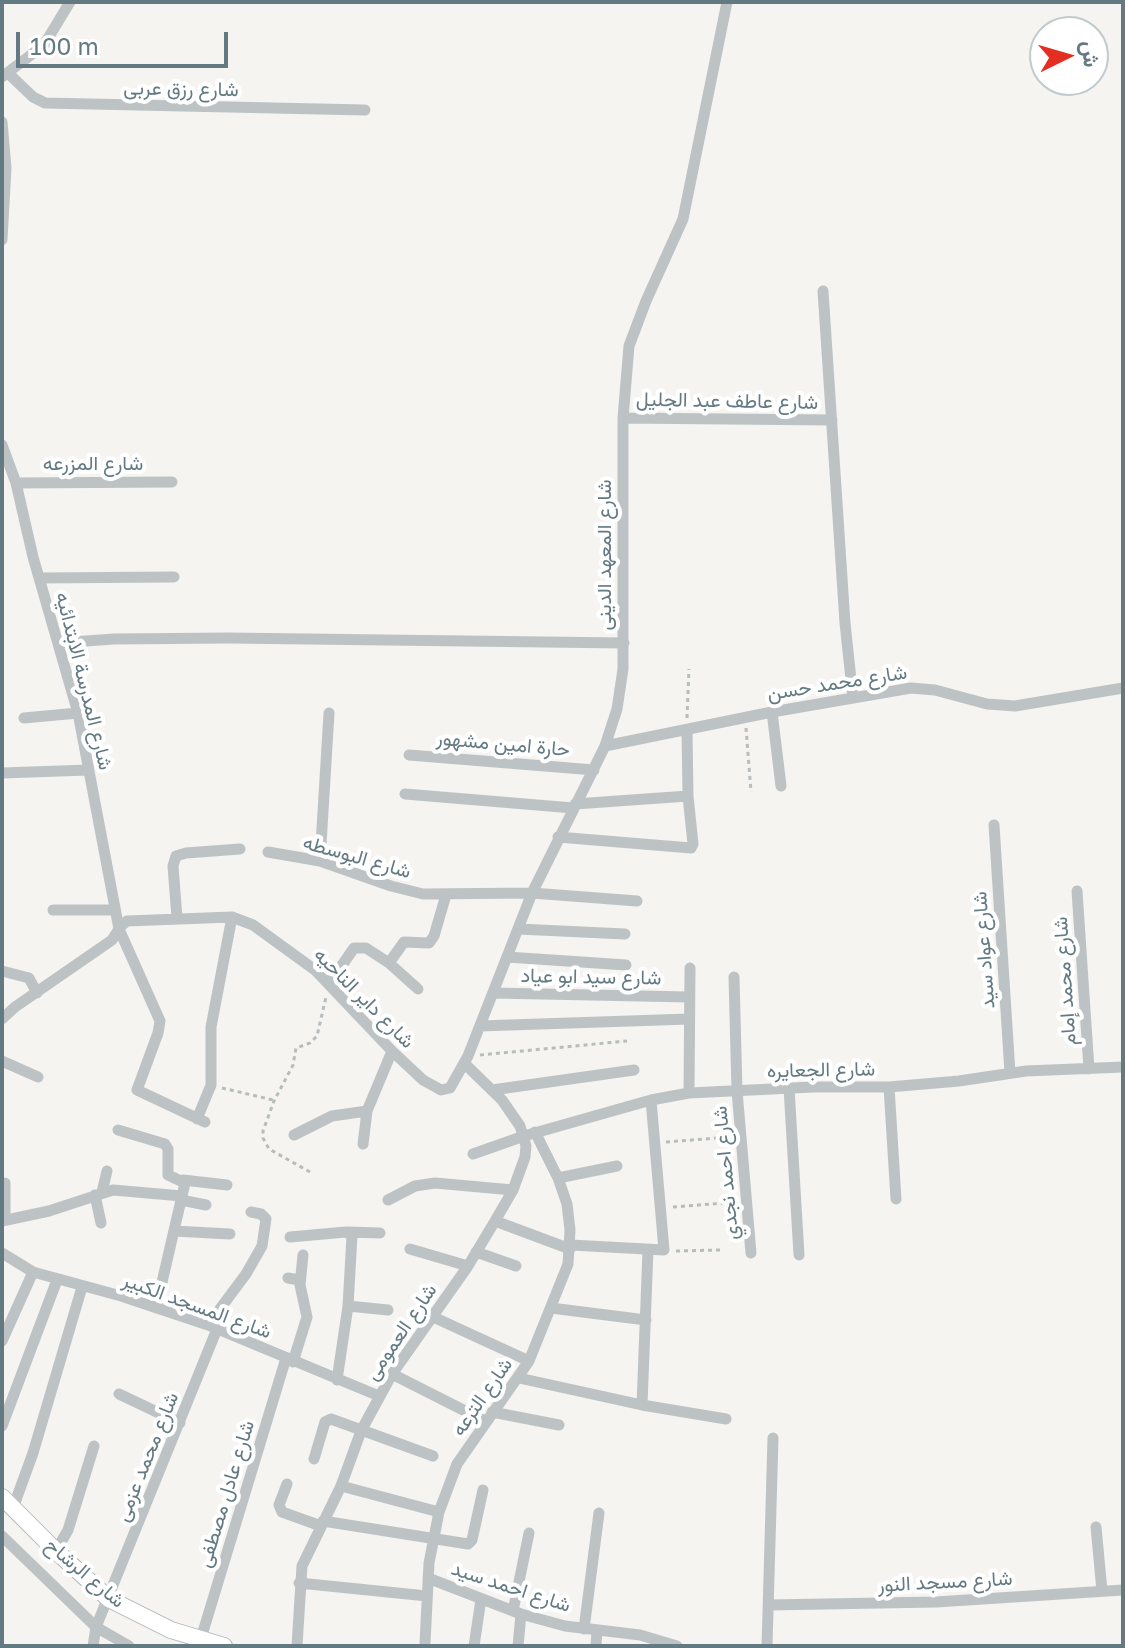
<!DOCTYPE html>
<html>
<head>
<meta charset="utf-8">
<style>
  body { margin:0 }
  #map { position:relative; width:1125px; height:1648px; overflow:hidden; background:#f5f4f1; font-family:"Golos Text",Vazirmatn,sans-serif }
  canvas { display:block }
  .frame { position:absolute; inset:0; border:4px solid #637a82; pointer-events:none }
  .north { position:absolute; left:1029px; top:16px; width:80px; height:80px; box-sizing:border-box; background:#fff; border:2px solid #c1cacd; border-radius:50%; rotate:85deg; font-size:22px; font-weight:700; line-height:32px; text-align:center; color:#637a82 }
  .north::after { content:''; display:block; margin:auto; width:28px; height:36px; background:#e42e22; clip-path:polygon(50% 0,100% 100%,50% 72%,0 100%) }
  .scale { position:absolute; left:16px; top:32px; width:212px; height:36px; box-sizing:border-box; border:4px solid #637a82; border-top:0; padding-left:10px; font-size:24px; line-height:28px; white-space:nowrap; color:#637a82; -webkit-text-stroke:6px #fff; paint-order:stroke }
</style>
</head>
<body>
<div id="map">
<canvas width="1125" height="1648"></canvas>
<div class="frame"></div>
<div class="north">ش</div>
<div class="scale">100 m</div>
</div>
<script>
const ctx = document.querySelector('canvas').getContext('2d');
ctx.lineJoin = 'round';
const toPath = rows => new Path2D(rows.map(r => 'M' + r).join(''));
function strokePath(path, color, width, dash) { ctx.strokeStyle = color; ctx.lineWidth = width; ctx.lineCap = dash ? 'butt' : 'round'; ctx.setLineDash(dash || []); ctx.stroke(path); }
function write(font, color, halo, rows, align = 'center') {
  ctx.font = font + ' "Golos Text",Vazirmatn,sans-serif'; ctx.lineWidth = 8; ctx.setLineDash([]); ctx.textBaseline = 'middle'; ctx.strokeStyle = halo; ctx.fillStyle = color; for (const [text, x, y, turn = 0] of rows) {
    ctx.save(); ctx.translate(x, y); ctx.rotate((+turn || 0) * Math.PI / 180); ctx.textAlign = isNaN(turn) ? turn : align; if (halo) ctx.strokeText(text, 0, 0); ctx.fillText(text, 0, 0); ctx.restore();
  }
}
const secondary = toPath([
  [2,1497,56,1551,109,1599,171,1630,224,1646]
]);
strokePath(secondary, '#b0b7ba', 18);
strokePath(toPath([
  [687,718,689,669],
  [746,728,751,792],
  [480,1055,627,1041],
  [222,1088,273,1100],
  [666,1142,730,1137],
  [310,1172,269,1149,263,1138,263,1131,274,1101,293,1065,296,1048,310,1043,317,1036,326,997],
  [673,1207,725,1203],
  [676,1251,720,1250]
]), '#b7bcbd', 3, [4, 4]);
strokePath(toPath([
  [8,73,33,97,45,103,365,110],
  [2,77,44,45,70,2],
  [2,122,6,168,2,240],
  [823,291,845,623,853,698],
  [623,418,832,420],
  [2,445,16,483,33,557,78,713,119,929,160,1021,158,1033,137,1090,205,1122],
  [16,483,172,482],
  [39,578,174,577],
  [58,643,114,639,228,638,624,643],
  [772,712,781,786],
  [24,718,78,713],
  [605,746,772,712,911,688,935,690,987,704,1015,706,1123,688],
  [409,755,594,770],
  [2,773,89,770],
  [405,794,573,808],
  [575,804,688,796],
  [994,825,1010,1073],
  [558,837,691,848,693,844,688,796,687,731],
  [268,852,320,861,391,886,423,894,532,893,637,901],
  [320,861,329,713],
  [1077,891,1089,1069],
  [53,910,114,910],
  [177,918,173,866,176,856,186,853,240,849],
  [518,929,625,934],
  [507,957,626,965],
  [389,963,418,989],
  [2,971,29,978,37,993],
  [734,977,737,1091,751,1253],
  [329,984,354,948,366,948,389,963,404,942,429,943,434,936,446,895],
  [493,993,689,997],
  [2,1019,15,1007,112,940,121,926,127,921,232,917,253,925,315,970,392,1051,423,1080,441,1090,450,1088,468,1056,532,893,605,746,617,709,623,669,623,418,629,346,646,301,683,219,727,2],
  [480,1026,689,1019],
  [2,1061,38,1077],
  [889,1087,896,1199],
  [789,1088,799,1255],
  [492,1090,634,1070],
  [689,1093,690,968],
  [197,1119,211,1085,211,1027,232,917],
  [118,1130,165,1144,168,1149,168,1175,185,1183,156,1308],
  [294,1135,332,1116,367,1111,392,1051],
  [363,1144,367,1111],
  [473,1154,524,1136,651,1100,689,1093,813,1087,889,1087,959,1081,1026,1071,1123,1067],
  [558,1178,617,1166],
  [183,1180,227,1185],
  [102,1192,107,1171],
  [95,1195,101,1223],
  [181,1200,206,1205],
  [388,1200,415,1186,435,1183,513,1190],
  [5,1220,5,1183],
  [2,1221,49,1211,113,1190,182,1196],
  [495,1221,570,1249],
  [174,1231,230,1234],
  [348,1232,380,1233],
  [290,1237,346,1232,352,1236,348,1306,337,1380],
  [571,1245,664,1250,651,1100],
  [410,1249,468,1266],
  [476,1252,516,1266],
  [2,1253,33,1272,121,1296,208,1325,379,1396],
  [288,1278,300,1280],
  [348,1306,388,1310],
  [551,1308,646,1320],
  [431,1316,529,1361],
  [208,1325,246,1274,262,1246,266,1219,261,1214,251,1212],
  [2,1341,33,1272],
  [293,1362,307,1317,300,1285,303,1255],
  [392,1374,485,1421],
  [519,1378,642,1405,726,1419],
  [119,1394,180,1423],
  [642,1405,648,1250],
  [492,1412,559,1425],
  [2,1426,57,1280],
  [314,1459,325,1422,331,1419,433,1456],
  [287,1484,279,1505,282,1512,321,1526],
  [341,1486,439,1512],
  [13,1508,33,1453,82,1287],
  [323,1521,468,1544,472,1540,483,1490],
  [1096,1527,1102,1591],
  [2,1536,96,1627,129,1646],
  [56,1551,68,1530,94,1446],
  [428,1578,521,1614,565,1626,640,1635,677,1646],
  [299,1583,427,1596],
  [769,1605,936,1602,1123,1590],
  [513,1611,529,1533],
  [584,1629,599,1513],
  [425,1643,429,1563,439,1512,457,1464,529,1361,568,1264,570,1230,567,1204,558,1178,535,1132],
  [199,1645,286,1358],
  [93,1646,96,1627,217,1329],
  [297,1646,302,1566,341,1486,361,1431,392,1374,468,1266,495,1221,513,1190,525,1157,526,1146,520,1126,502,1100,464,1063],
  [474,1646,481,1599],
  [518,1646,521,1614],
  [596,1646,597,1630],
  [767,1646,773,1438]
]), '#bdc3c5', 11);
strokePath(secondary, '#fff', 16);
write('20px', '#637a82', '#fff', [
  ["شارع رزق عربى",181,89,1],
  ["شارع عاطف عبد الجليل",727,401,1],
  ["شارع المزرعه",93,464],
  ["شارع المعهد الدينى",605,555,-90],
  ["شارع المدرسة الابتدائيه",84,681,76],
  ["شارع محمد حسن",837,683,-9],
  ["حارة امين مشهور",503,744,5],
  ["شارع البوسطه",357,857,16],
  ["شارع عواد سيد",984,950,-94],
  ["شارع سيد ابو عياد",591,977,1],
  ["شارع محمد إمام",1065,981,-94],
  ["شارع داير الناحيه",364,998,45],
  ["شارع الجعايره",821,1070,-1],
  ["شارع احمد نجدي",726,1173,-95],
  ["شارع المسجد الكبير",197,1306,20],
  ["شارع العمومى",401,1332,-56],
  ["شارع الترعه",482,1397,-55],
  ["شارع محمد عزمى",147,1457,-68],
  ["شارع عادل مصطفى",226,1494,-73],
  ["شارع الرشاح",85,1573,40],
  ["شارع مسجد النور",945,1582,-3],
  ["شارع احمد سيد",511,1587,18]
]);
</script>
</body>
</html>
